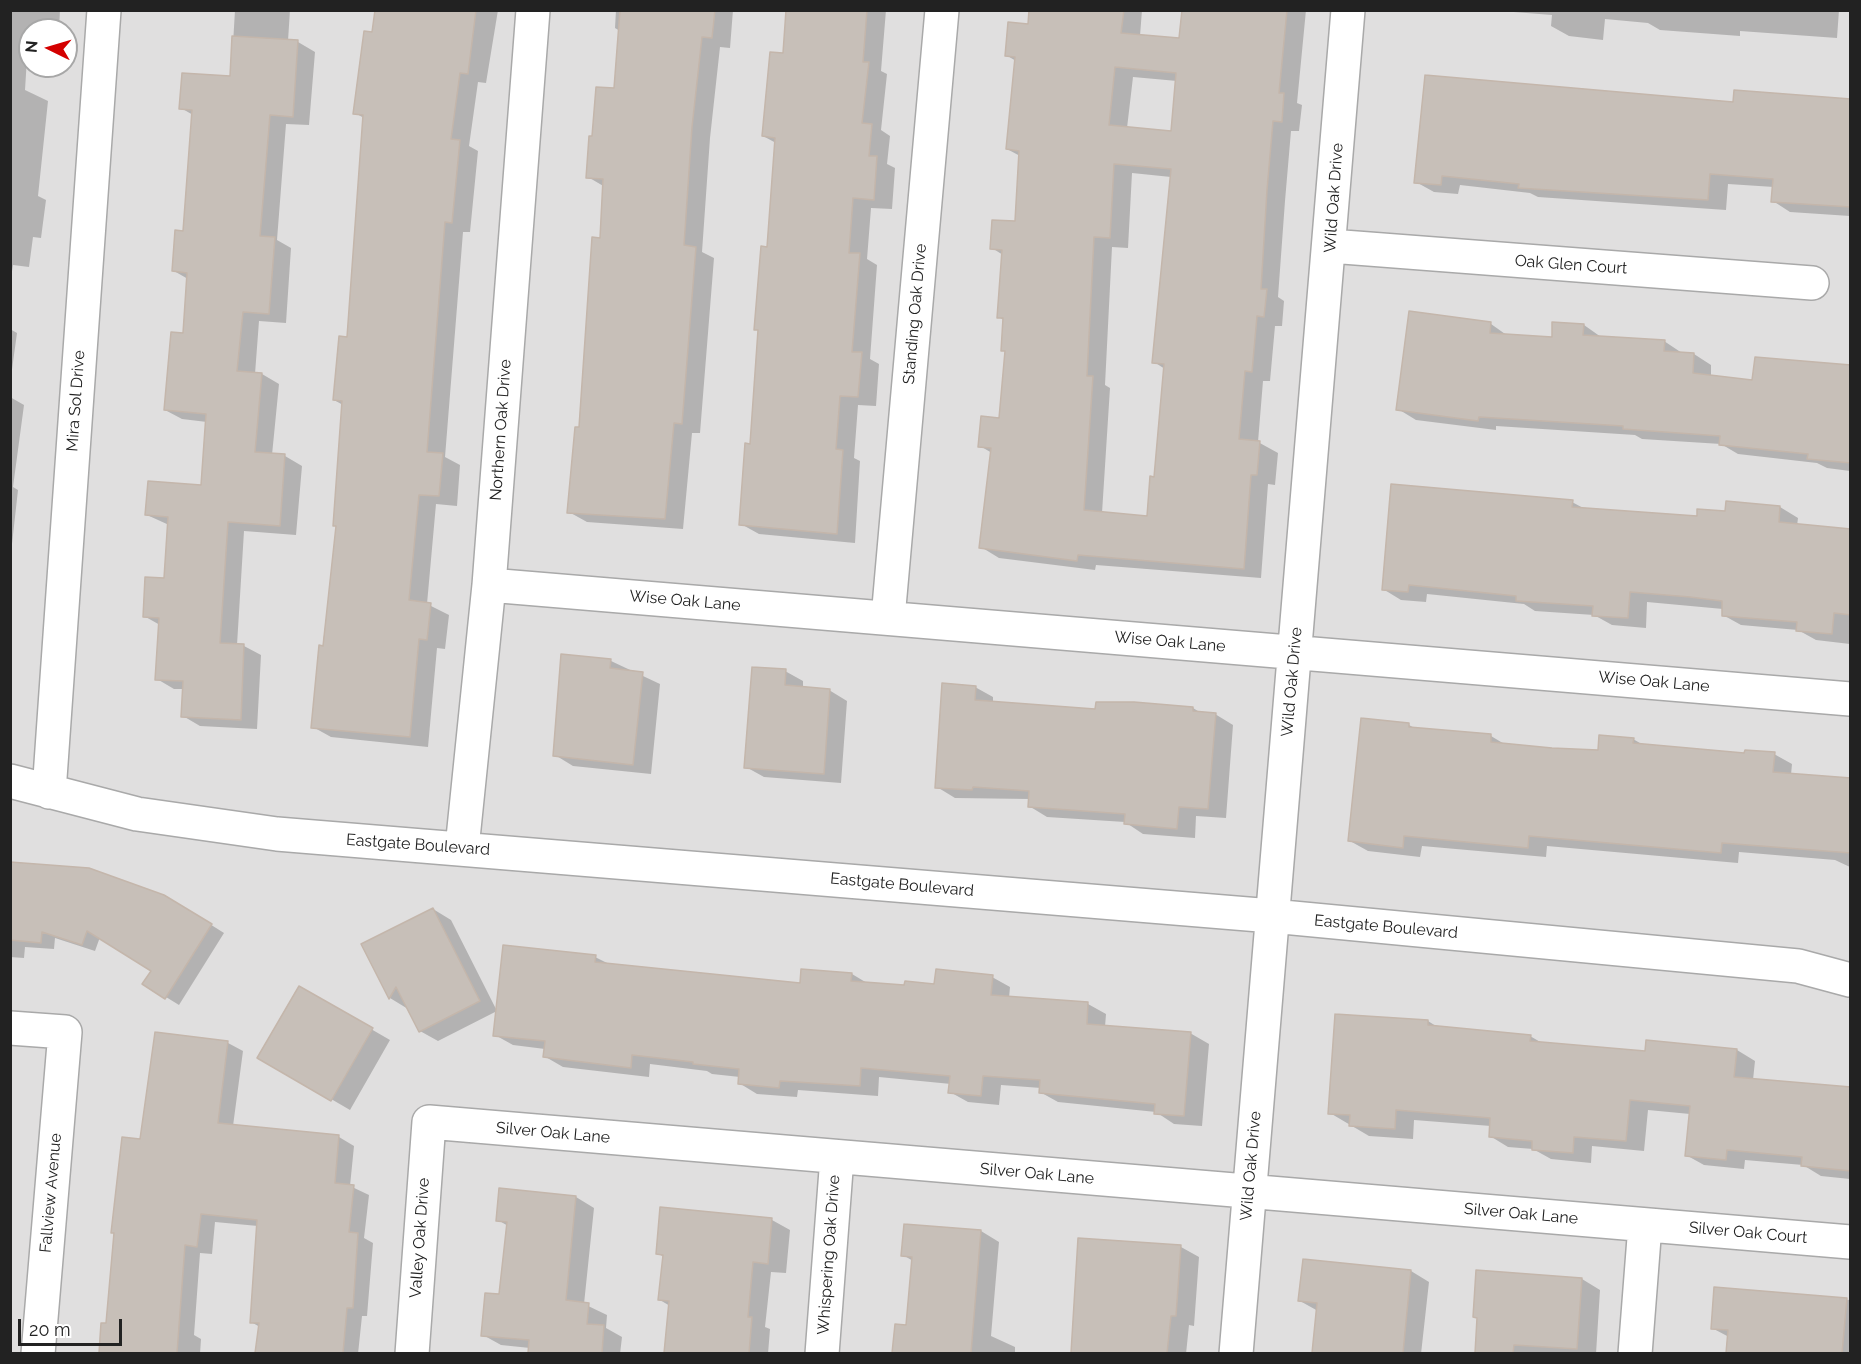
<!DOCTYPE html>
<html>
<head>
<meta charset="utf-8">
<style>
  body { margin:0 }
  #map { position:relative; width:1861px; height:1364px; overflow:hidden; background:#f2efe9; font-family:Raleway,sans-serif }
  canvas { display:block }
  .frame { position:absolute; inset:0; border:12px solid #222; pointer-events:none }
  .north { position:absolute; left:18px; top:18px; width:60px; height:60px; box-sizing:border-box; background:#fff; border:2px solid #a7a7a7; border-radius:50%; rotate:275deg; font-size:16px; font-weight:700; line-height:24px; text-align:center; color:#222 }
  .north::after { content:''; display:block; margin:auto; width:21px; height:27px; background:#d40000; clip-path:polygon(50% 0,100% 100%,50% 72%,0 100%) }
  .scale { position:absolute; left:18px; top:1319px; width:104px; height:27px; box-sizing:border-box; border:3px solid #222; border-top:0; padding-left:8px; font-size:18px; line-height:21px; white-space:nowrap; color:#222; -webkit-text-stroke:4px #fff; paint-order:stroke }
</style>
</head>
<body>
<div id="map">
<canvas width="1861" height="1364"></canvas>
<div class="frame"></div>
<div class="north">N</div>
<div class="scale">20 m</div>
</div>
<script>
const ctx = document.querySelector('canvas').getContext('2d');
ctx.lineJoin = 'round';
function paint(path, color) { ctx.fillStyle = color; ctx.fill(path, 'evenodd'); }
const toPath = rows => new Path2D(rows.map(r => 'M' + r).join(''));
function strokePath(path, color, width, dash) { ctx.strokeStyle = color; ctx.lineWidth = width; ctx.lineCap = dash ? 'butt' : 'round'; ctx.setLineDash(dash || []); ctx.stroke(path); }
function write(font, color, halo, rows, align = 'center') {
  ctx.font = font + ' Raleway,sans-serif'; ctx.lineWidth = 6; ctx.setLineDash([]); ctx.textBaseline = 'middle'; ctx.strokeStyle = halo; ctx.fillStyle = color; for (const [text, x, y, turn = 0] of rows) {
    ctx.save(); ctx.translate(x, y); ctx.rotate((+turn || 0) * Math.PI / 180); ctx.textAlign = isNaN(turn) ? turn : align; if (halo) ctx.strokeText(text, 0, 0); ctx.fillText(text, 0, 0); ctx.restore();
  }
}
paint(toPath([
  [11,11,1850,11,1850,1353,11,1353],
  [30,30,66,30,66,66,30,66]
]), '#e0dfdf');
paint(toPath([
  [10,10,60,10,59,30,30,30,30,42,28,42,25,90,48,101,38,196,46,200,41,238,33,237,29,267,13,265,10,284],
  [235,10,290,10,288,41,298,42,315,52,309,125,286,124,277,240,291,248,286,323,259,321,255,374,262,374,279,384,272,455,285,456,302,466,296,535,244,531,237,645,244,646,261,655,257,729,200,726,183,716,184,689,174,689,157,679,160,625,144,616,165,580,169,525,147,515,202,487,207,422,182,419,165,410,185,334,188,279,174,271,184,232,193,115,181,108,231,78],
  [376,10,498,10,486,83,478,82,469,146,478,151,470,232,463,232,445,457,460,465,457,506,436,504,427,604,449,615,445,649,437,648,428,747,331,737,313,727,337,527,343,405,334,400,348,339,364,118,355,113,374,33],
  [616,10,733,10,730,48,720,47,710,138,702,252,714,258,700,433,692,433,683,529,587,522,569,512,602,240,605,187,588,177,594,137,615,90,620,31,615,28],
  [788,10,886,10,881,71,887,74,881,130,890,136,887,164,895,168,892,209,871,208,867,259,877,265,870,359,879,364,876,406,858,405,854,458,860,461,855,543,759,534,741,524,751,445,760,331,756,329,769,248,776,143,763,136,784,55],
  [1031,10,1142,10,1140,36,1181,39,1183,10,1306,10,1297,103,1302,105,1299,131,1291,131,1285,201,1278,297,1284,301,1282,326,1275,326,1270,381,1263,381,1258,442,1278,453,1275,485,1268,484,1261,578,1096,565,1095,570,999,558,981,547,992,453,980,446,1001,420,1006,352,1003,350,1004,320,998,317,1003,255,992,248,1017,222,1020,156,1007,149,1016,61,1006,55,1029,26],
  [1133,77,1177,81,1172,132,1127,128],
  [1132,173,1171,177,1154,362,1165,369,1156,478,1149,518,1102,513,1110,388,1105,385,1112,247,1128,248],
  [1488,10,1839,10,1837,38,1740,31,1740,36,1660,30,1648,23,1605,19,1603,40,1569,36,1551,26,1552,15],
  [1850,100,1850,216,1790,212,1773,201,1774,187,1728,184,1726,210,1538,197,1530,193,1460,185,1458,194,1434,192,1416,182,1734,104],
  [1411,313,1491,324,1508,336,1553,339,1584,325,1601,337,1664,341,1682,353,1694,354,1711,365,1711,377,1753,381,1850,367,1850,471,1827,468,1817,463,1738,454,1721,444,1642,439,1635,435,1496,426,1496,430,1416,420,1398,409],
  [10,329,17,333,10,384],
  [10,397,24,405,13,487,18,490,10,562],
  [1572,502,1585,509,1698,517,1780,507,1798,518,1797,526,1850,531,1850,644,1816,640,1798,630,1741,625,1723,615,1723,609,1647,602,1646,628,1612,625,1594,615,1535,611,1524,604,1427,594,1426,602,1401,600,1383,589],
  [562,656,611,661,660,684,651,774,573,766,555,755],
  [785,671,803,681,803,688,829,690,847,701,841,783,764,777,746,767],
  [975,687,993,697,993,703,1096,711,1193,708,1201,713,1215,714,1233,725,1226,818,1196,816,1195,838,1143,834,1125,822,1047,817,1029,806,1030,799,955,798,937,787],
  [1409,725,1416,729,1491,736,1506,745,1552,749,1599,751,1633,739,1645,746,1746,755,1774,754,1792,764,1791,775,1850,779,1850,867,1835,860,1739,852,1738,863,1547,846,1546,857,1422,846,1420,857,1368,851,1350,841],
  [10,864,178,904,224,933,179,1005,166,997,153,971,100,937,95,951,55,938,54,949,25,947,24,958,10,957],
  [433,909,451,920,497,1011,438,1041,420,1031,408,1009,390,998,363,945],
  [595,957,611,965,801,985,852,974,867,983,906,986,935,986,992,977,1010,987,1009,998,1088,1004,1106,1014,1105,1027,1190,1033,1209,1044,1202,1126,1174,1124,1156,1112,1058,1102,1040,1092,1041,1088,1001,1085,999,1105,968,1102,950,1092,951,1084,879,1077,878,1096,798,1090,797,1097,757,1094,739,1083,740,1077,712,1074,707,1071,650,1064,649,1077,563,1067,544,1056,545,1049,513,1045,495,1035],
  [300,988,390,1040,350,1110,259,1057],
  [1428,1021,1439,1028,1530,1036,1542,1043,1646,1052,1737,1050,1755,1061,1753,1080,1850,1088,1850,1179,1821,1176,1803,1165,1745,1160,1744,1169,1704,1165,1686,1155,1690,1114,1648,1110,1644,1151,1592,1146,1591,1163,1551,1159,1533,1149,1508,1147,1490,1136,1491,1126,1414,1120,1413,1139,1369,1136,1330,1113],
  [228,1043,243,1051,233,1126,339,1137,354,1146,350,1186,369,1195,364,1238,373,1243,367,1316,362,1316,358,1354,257,1354,260,1327,251,1322,258,1226,215,1222,212,1254,200,1253,194,1335,201,1339,200,1354,100,1354,102,1324,107,1325,118,1176,141,1141],
  [576,1197,594,1208,584,1304,607,1315,606,1328,622,1337,620,1354,529,1354,530,1348,501,1345,483,1335,501,1296,508,1226,498,1220],
  [662,1209,772,1220,790,1230,786,1273,771,1272,765,1327,770,1329,768,1354,666,1354,670,1306,660,1300,664,1257,657,1253],
  [906,1225,981,1231,999,1242,991,1336,1015,1347,1015,1354,893,1354,896,1326,907,1327,913,1261,903,1255],
  [1080,1239,1181,1247,1199,1257,1194,1326,1189,1325,1186,1354,1073,1354],
  [1304,1261,1411,1271,1429,1282,1421,1354,1314,1354,1318,1311,1300,1301],
  [1477,1272,1582,1279,1600,1290,1596,1354,1476,1354,1479,1319,1474,1316],
  [1715,1289,1850,1300,1850,1354,1728,1354,1729,1337,1712,1328]
]), '#0003');
const building = toPath([
  [375,10,476,10,468,74,460,73,451,139,460,140,452,223,445,222,427,452,443,453,439,496,419,495,409,600,431,603,427,640,419,639,410,737,311,728,319,645,323,646,336,526,333,526,342,401,333,400,339,336,347,337,363,115,353,114,364,31,372,32,375,10],
  [620,10,715,10,712,38,702,37,692,127,684,245,696,247,682,424,674,423,665,519,567,513,575,427,579,427,592,237,600,238,603,179,586,178,589,136,592,136,596,87,614,88,620,10],
  [786,10,867,10,863,62,869,62,862,123,872,124,869,156,877,156,874,200,853,198,849,253,860,253,852,352,862,352,858,397,840,396,836,449,843,450,837,534,739,525,745,443,750,444,758,330,754,330,761,246,767,247,775,138,762,136,770,52,783,53,786,10],
  [1029,10,1124,10,1121,33,1179,38,1182,10,1287,10,1279,93,1284,93,1282,122,1273,121,1267,190,1261,289,1267,289,1264,317,1257,316,1252,372,1245,371,1239,439,1260,441,1257,475,1251,475,1244,569,1078,555,1077,561,979,548,991,448,978,447,981,416,999,418,1005,351,1001,351,1003,318,997,318,1002,250,990,249,992,220,1015,221,1019,151,1006,149,1015,57,1005,56,1008,22,1028,24,1029,10],
  [1115,67,1176,73,1171,131,1109,125,1115,67],
  [1114,164,1171,169,1152,363,1164,364,1154,477,1150,476,1147,516,1084,510,1093,376,1087,376,1094,237,1110,238,1114,164],
  [232,36,298,40,293,117,270,115,260,236,275,237,269,314,243,312,237,371,262,373,255,452,285,454,280,526,228,522,220,643,244,644,241,720,181,717,183,681,155,680,159,618,143,617,145,577,164,578,168,517,145,515,148,481,201,485,206,414,164,410,171,332,183,333,187,273,172,271,175,230,183,231,192,110,179,109,182,73,230,76,232,36],
  [1425,75,1733,102,1734,90,1851,99,1851,207,1771,202,1773,179,1710,174,1708,200,1518,188,1519,184,1442,176,1441,185,1414,183,1425,75],
  [1409,311,1491,322,1490,333,1552,337,1552,322,1584,324,1583,335,1665,340,1664,351,1694,353,1693,373,1752,380,1755,357,1851,365,1851,463,1807,459,1808,454,1719,445,1720,436,1623,429,1623,426,1479,417,1478,421,1396,410,1409,311],
  [1391,484,1573,500,1572,507,1697,516,1697,509,1725,511,1726,501,1780,506,1779,522,1851,529,1851,615,1834,613,1832,634,1796,631,1797,622,1722,616,1722,601,1690,597,1630,592,1628,618,1592,616,1593,606,1516,601,1516,596,1409,585,1408,592,1382,590,1391,484],
  [561,654,611,659,610,668,643,672,633,765,553,756,561,654],
  [752,667,786,669,785,685,830,689,824,774,744,768,752,667],
  [942,683,976,686,975,700,1095,709,1096,702,1134,702,1193,707,1193,711,1216,713,1208,809,1179,807,1177,829,1124,824,1125,814,1028,807,1029,791,973,787,972,790,935,788,942,683],
  [1361,718,1409,723,1409,727,1491,734,1491,742,1552,748,1598,750,1599,735,1634,738,1633,743,1744,753,1745,750,1775,752,1773,772,1851,778,1851,853,1722,843,1721,853,1529,836,1528,848,1404,836,1403,848,1348,841,1361,718],
  [10,862,89,868,164,895,212,924,165,999,142,984,151,971,87,931,82,945,42,932,41,943,10,940,10,862],
  [433,908,480,1001,419,1032,396,987,389,999,361,944,433,908],
  [503,945,596,955,595,962,800,983,801,969,852,973,851,981,904,985,905,981,934,984,936,969,993,975,991,995,1088,1002,1087,1024,1191,1032,1184,1116,1154,1114,1155,1104,1039,1093,1040,1080,983,1076,981,1096,948,1093,950,1076,861,1068,860,1086,780,1081,779,1088,738,1084,739,1069,693,1064,693,1062,632,1055,631,1068,543,1057,545,1041,493,1036,503,945],
  [299,986,373,1028,331,1101,257,1058,299,986],
  [1335,1014,1428,1020,1428,1025,1531,1035,1530,1041,1645,1051,1646,1040,1737,1049,1734,1077,1851,1087,1851,1171,1801,1166,1802,1157,1727,1150,1726,1160,1685,1156,1690,1106,1630,1100,1626,1141,1574,1137,1573,1153,1532,1150,1532,1141,1489,1137,1490,1118,1396,1110,1395,1129,1349,1126,1350,1115,1328,1114,1335,1014],
  [155,1032,228,1041,218,1123,339,1135,335,1183,354,1185,349,1232,358,1233,353,1308,347,1308,343,1353,255,1353,259,1323,250,1323,257,1220,201,1214,197,1247,185,1245,177,1353,99,1353,101,1323,106,1323,114,1233,111,1233,122,1137,140,1139,155,1032],
  [499,1188,576,1196,566,1300,589,1303,587,1324,604,1325,602,1353,528,1353,529,1340,481,1336,485,1293,499,1294,507,1222,496,1221,499,1188],
  [660,1207,772,1218,768,1264,753,1262,748,1317,752,1317,749,1353,664,1353,669,1301,658,1300,663,1255,656,1254,660,1207],
  [904,1224,981,1230,971,1353,892,1353,895,1324,906,1325,912,1257,901,1256,904,1224],
  [1078,1238,1181,1245,1176,1316,1171,1316,1167,1353,1071,1353,1078,1238],
  [1303,1259,1411,1270,1403,1353,1312,1353,1317,1303,1298,1301,1303,1259],
  [1476,1270,1582,1278,1577,1349,1514,1345,1513,1353,1475,1353,1477,1318,1473,1317,1476,1270],
  [1714,1287,1847,1298,1842,1353,1726,1353,1728,1330,1711,1329,1714,1287]
]);
paint(building, '#c7bfb8');
strokePath(building, '#c4b6ab', 1.5);
const minor = toPath([
  [1330,246,1812,283],
  [489,585,1850,699],
  [888,618,942,10],
  [10,781,137,814,277,834,1272,916,1798,966,1850,980],
  [49,792,104,10],
  [462,848,489,585,533,10],
  [10,1028,65,1032,38,1354],
  [412,1354,429,1122,1850,1242],
  [822,1354,837,1157],
  [1236,1354,1348,10],
  [1635,1354,1645,1225]
]);
strokePath(minor, '#a9a9a9', 36);
strokePath(minor, '#fff', 33);
write('16px', '#222', '#fff', [
  ["Wild Oak Drive",1334,198,-86],
  ["Oak Glen Court",1571,265,4],
  ["Standing Oak Drive",915,314,-85],
  ["Mira Sol Drive",76,401,-86],
  ["Northern Oak Drive",501,430,-86],
  ["Wise Oak Lane",685,601,5],
  ["Wise Oak Lane",1170,642,5],
  ["Wild Oak Drive",1292,682,-85],
  ["Wise Oak Lane",1654,682,5],
  ["Eastgate Boulevard",418,845,4],
  ["Eastgate Boulevard",902,885,5],
  ["Eastgate Boulevard",1386,927,5],
  ["Silver Oak Lane",553,1133,5],
  ["Wild Oak Drive",1251,1166,-85],
  ["Silver Oak Lane",1037,1174,5],
  ["Fallview Avenue",51,1193,-85],
  ["Silver Oak Lane",1521,1214,5],
  ["Silver Oak Court",1748,1233,5],
  ["Valley Oak Drive",420,1238,-86],
  ["Whispering Oak Drive",829,1255,-86]
]);
</script>
</body>
</html>
